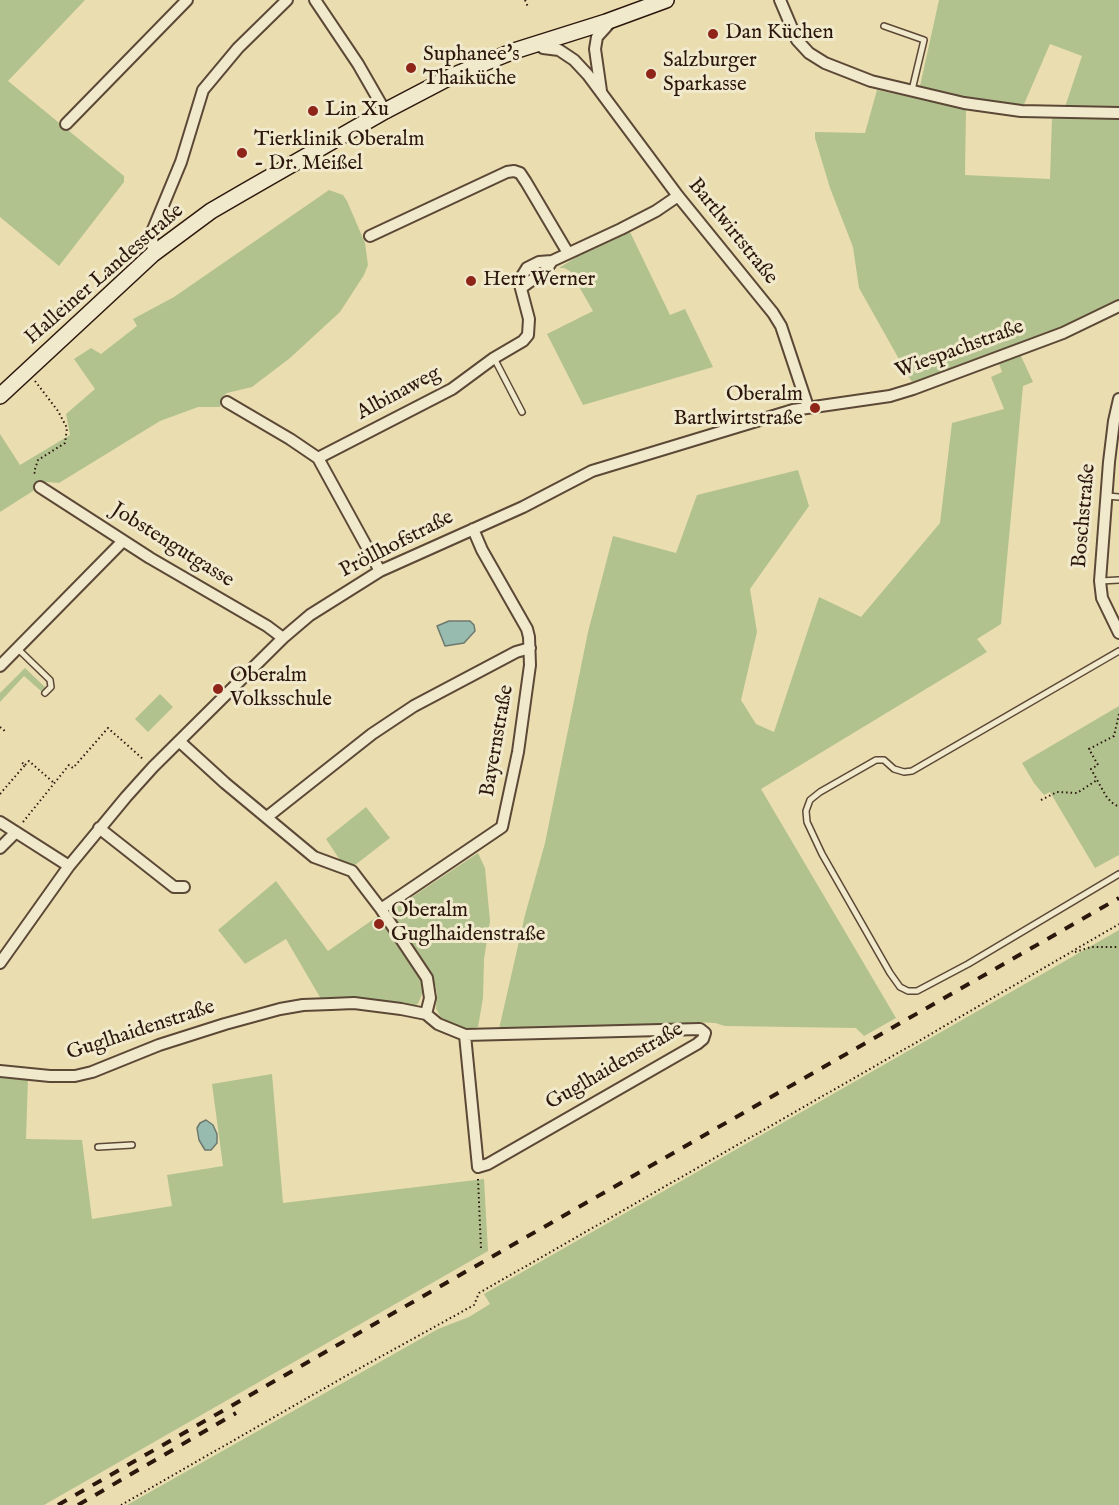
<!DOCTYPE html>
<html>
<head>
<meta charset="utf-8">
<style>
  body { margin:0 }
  canvas { display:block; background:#eaddb0 }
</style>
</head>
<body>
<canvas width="1119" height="1505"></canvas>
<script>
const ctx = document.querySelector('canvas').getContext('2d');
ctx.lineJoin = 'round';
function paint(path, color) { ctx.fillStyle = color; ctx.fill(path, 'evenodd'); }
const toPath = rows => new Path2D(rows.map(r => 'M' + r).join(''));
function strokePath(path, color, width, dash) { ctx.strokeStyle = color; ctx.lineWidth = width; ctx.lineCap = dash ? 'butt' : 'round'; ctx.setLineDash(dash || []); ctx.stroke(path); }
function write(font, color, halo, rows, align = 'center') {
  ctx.font = font + ' "IM FELL English",serif'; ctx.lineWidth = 6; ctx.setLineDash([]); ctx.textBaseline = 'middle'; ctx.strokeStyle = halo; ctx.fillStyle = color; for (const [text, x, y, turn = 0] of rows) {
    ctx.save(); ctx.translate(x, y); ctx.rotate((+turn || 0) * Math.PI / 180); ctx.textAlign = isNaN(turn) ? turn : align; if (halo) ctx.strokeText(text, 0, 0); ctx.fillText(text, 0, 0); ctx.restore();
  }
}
paint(toPath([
  [0,0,85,0,8,81,124,176,124,182,59,266,0,217],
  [939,0,1119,0,1119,110,1064,110,1082,56,1050,44,1022,109,996,105,921,89,920,86],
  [877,90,966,108,965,175,1050,179,1052,117,1119,117,1119,300,1056,331,913,384,859,288,853,247,830,188,815,138,815,132,865,133],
  [329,190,343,195,347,201,365,243,368,265,364,275,340,312,290,358,252,387,227,393,222,397,220,407,198,407,160,421,59,483,47,482,0,512,0,434,20,465,70,435,66,414,95,389,74,359,91,348,101,354,137,326,133,319,174,297],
  [630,232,670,315,685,309,713,367,583,405,547,334,593,311,570,271,564,268,559,268,578,256],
  [1020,354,1033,382,1023,386,1001,624,977,639,987,652,761,789,896,1018,864,1036,856,1028,725,1026,715,1023,696,1022,639,1028,499,1029,525,915,545,843,588,632,613,536,676,553,697,495,798,470,809,506,750,589,757,632,741,700,756,724,774,732,819,597,861,617,940,523,952,423,1004,409,991,377,1002,372,998,361],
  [25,668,46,688,42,692,24,676,0,702,0,693],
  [160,694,173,707,148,732,135,719],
  [1119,706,1119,855,1095,868,1050,792,1044,795,1034,783,1022,763],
  [366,807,390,838,355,865,340,860,326,839],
  [478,853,485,868,490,921,484,959,483,998,478,1027,464,1030,443,1021,436,1009,437,993,434,981,393,917,393,910,403,903],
  [276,881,328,951,378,916,421,981,424,989,418,1004,411,1006,321,999,286,939,245,964,218,930],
  [1119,930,1119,1505,127,1505,438,1329,469,1317,490,1304,484,1294],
  [272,1074,283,1203,484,1179,488,1251,44,1505,0,1505,0,1076,28,1078,26,1139,82,1140,92,1219,172,1206,167,1175,223,1166,212,1084]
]), '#b2c28e');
const water = toPath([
  [449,621,470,621,474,625,475,631,464,643,445,646,437,626,449,621],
  [206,1120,213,1125,217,1134,217,1143,211,1150,205,1150,199,1140,197,1128,200,1123,206,1120]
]);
paint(water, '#98bbaf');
strokePath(water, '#6d796e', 1.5);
const service = toPath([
  [884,26,924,40,912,90],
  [494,358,522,412],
  [1107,496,1119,497],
  [1100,581,1119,580],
  [18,649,50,680,51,687,45,693],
  [1119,651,912,771,904,772,894,769,884,760,876,760,820,792,810,800,806,811,807,822,822,854,890,973,900,987,908,991,917,991,968,964,1119,874],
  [98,1147,132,1145]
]);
const minor = toPath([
  [315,0,358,64,385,111],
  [780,0,797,40,809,53,825,63,871,81,964,103,1021,111,1119,113],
  [541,43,543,48,559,50,574,60,588,75,678,196,773,313,781,326,808,407],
  [601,91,595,49,597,37,607,26,606,22],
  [66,124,187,0],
  [370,236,507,172,514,171,520,173,526,182,568,253],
  [153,254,152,232,181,162,203,90,238,48,287,0],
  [521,288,546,270,552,261],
  [1119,399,1114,421,1109,462,1100,581,1102,598,1119,633],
  [227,402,290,439,318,458,380,571],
  [318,458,452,389,494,358,523,341,528,335,529,319,519,281,527,268,539,262,552,261,621,229,656,211,678,196],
  [40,487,150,558,267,626,283,638],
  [0,666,123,541],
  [179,741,225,783,314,857,352,871,381,909,427,978,430,998,426,1014],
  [267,817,372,734,414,706,516,652,530,648],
  [0,822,69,866],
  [99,828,174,887,184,887],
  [0,848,16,832],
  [381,909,502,827,518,752,530,665,529,637,527,629,482,550,473,529],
  [0,963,69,866,126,797,153,767,283,638,310,615,380,571,523,507,592,471,793,410,890,396,913,389,1063,333,1119,306],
  [0,1071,50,1076,75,1076,92,1072,159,1045,225,1024,280,1009,303,1005,331,1004,354,1003,401,1009,426,1014,438,1024,465,1035,700,1029,705,1033,703,1039,697,1044,488,1164,478,1167,465,1035]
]);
const secondary = toPath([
  [0,396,153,254,211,211,242,193,385,111,452,76,514,51,606,22,666,0]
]);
strokePath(service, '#5c4836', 8);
strokePath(minor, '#5c4836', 14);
strokePath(secondary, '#2c170d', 18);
strokePath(toPath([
  [525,0,528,7],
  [35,381,58,411,67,428,65,443,38,460,34,472,36,475],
  [1119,714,1114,736,1089,749,1098,765,1091,769,1106,796,1111,802,1119,807],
  [0,727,6,732],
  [25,765,29,761,54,783],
  [0,794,25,765,20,761],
  [1041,800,1057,792,1077,793,1097,780],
  [23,822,69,765,73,768,108,728,144,760],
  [1075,952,1091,947,1119,947],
  [478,1179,481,1249],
  [121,1505,344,1377,474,1305,479,1293,924,1038,1119,924]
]), '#2c170d', 2, [1.5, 3]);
strokePath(service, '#f1e9cc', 5);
strokePath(minor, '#f1e9cc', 10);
strokePath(secondary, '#f1e9cc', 15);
strokePath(toPath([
  [58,1505,1119,898],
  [78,1505,236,1413]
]), '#2c170d', 4, [10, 10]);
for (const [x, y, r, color] of [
  [713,34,6,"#8f2418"],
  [411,68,6,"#8f2418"],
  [651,74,6,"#8f2418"],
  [313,111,6,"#8f2418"],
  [242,153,6,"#8f2418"],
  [471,281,6,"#8f2418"],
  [815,408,6,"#8f2418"],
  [218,689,6,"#8f2418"],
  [379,924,6,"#8f2418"]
]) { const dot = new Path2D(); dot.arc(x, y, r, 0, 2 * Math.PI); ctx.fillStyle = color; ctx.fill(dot); strokePath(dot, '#f1e9cc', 2); }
write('21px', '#2c170d', '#f1e9cc', [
  ["Dan Küchen",725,34],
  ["Suphanee's",423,56],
  ["Thaiküche",423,80],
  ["Salzburger",663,62],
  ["Sparkasse",663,86],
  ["Lin Xu",325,111],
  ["Tierklinik Oberalm",254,141],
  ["- Dr. Meißel",254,165],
  ["Herr Werner",483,281],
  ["Oberalm",803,396,"right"],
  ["Bartlwirtstraße",803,420,"right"],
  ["Oberalm",230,677],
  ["Volksschule",230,701],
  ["Oberalm",391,912],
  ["Guglhaidenstraße",391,936]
], 'left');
write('21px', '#2c170d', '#f1e9cc', [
  ["Bartlwirtstraße",732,232,51],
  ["Halleiner Landesstraße",105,275,-41],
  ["Wiespachstraße",960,350,-20],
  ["Albinaweg",399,394,-28],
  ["Boschstraße",1085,516,-85],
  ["Pröllhofstraße",397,545,-27],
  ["Jobstengutgasse",172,546,32],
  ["Bayernstraße",498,741,-80],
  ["Guglhaidenstraße",141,1031,-18],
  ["Guglhaidenstraße",615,1067,-30]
]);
</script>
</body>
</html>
